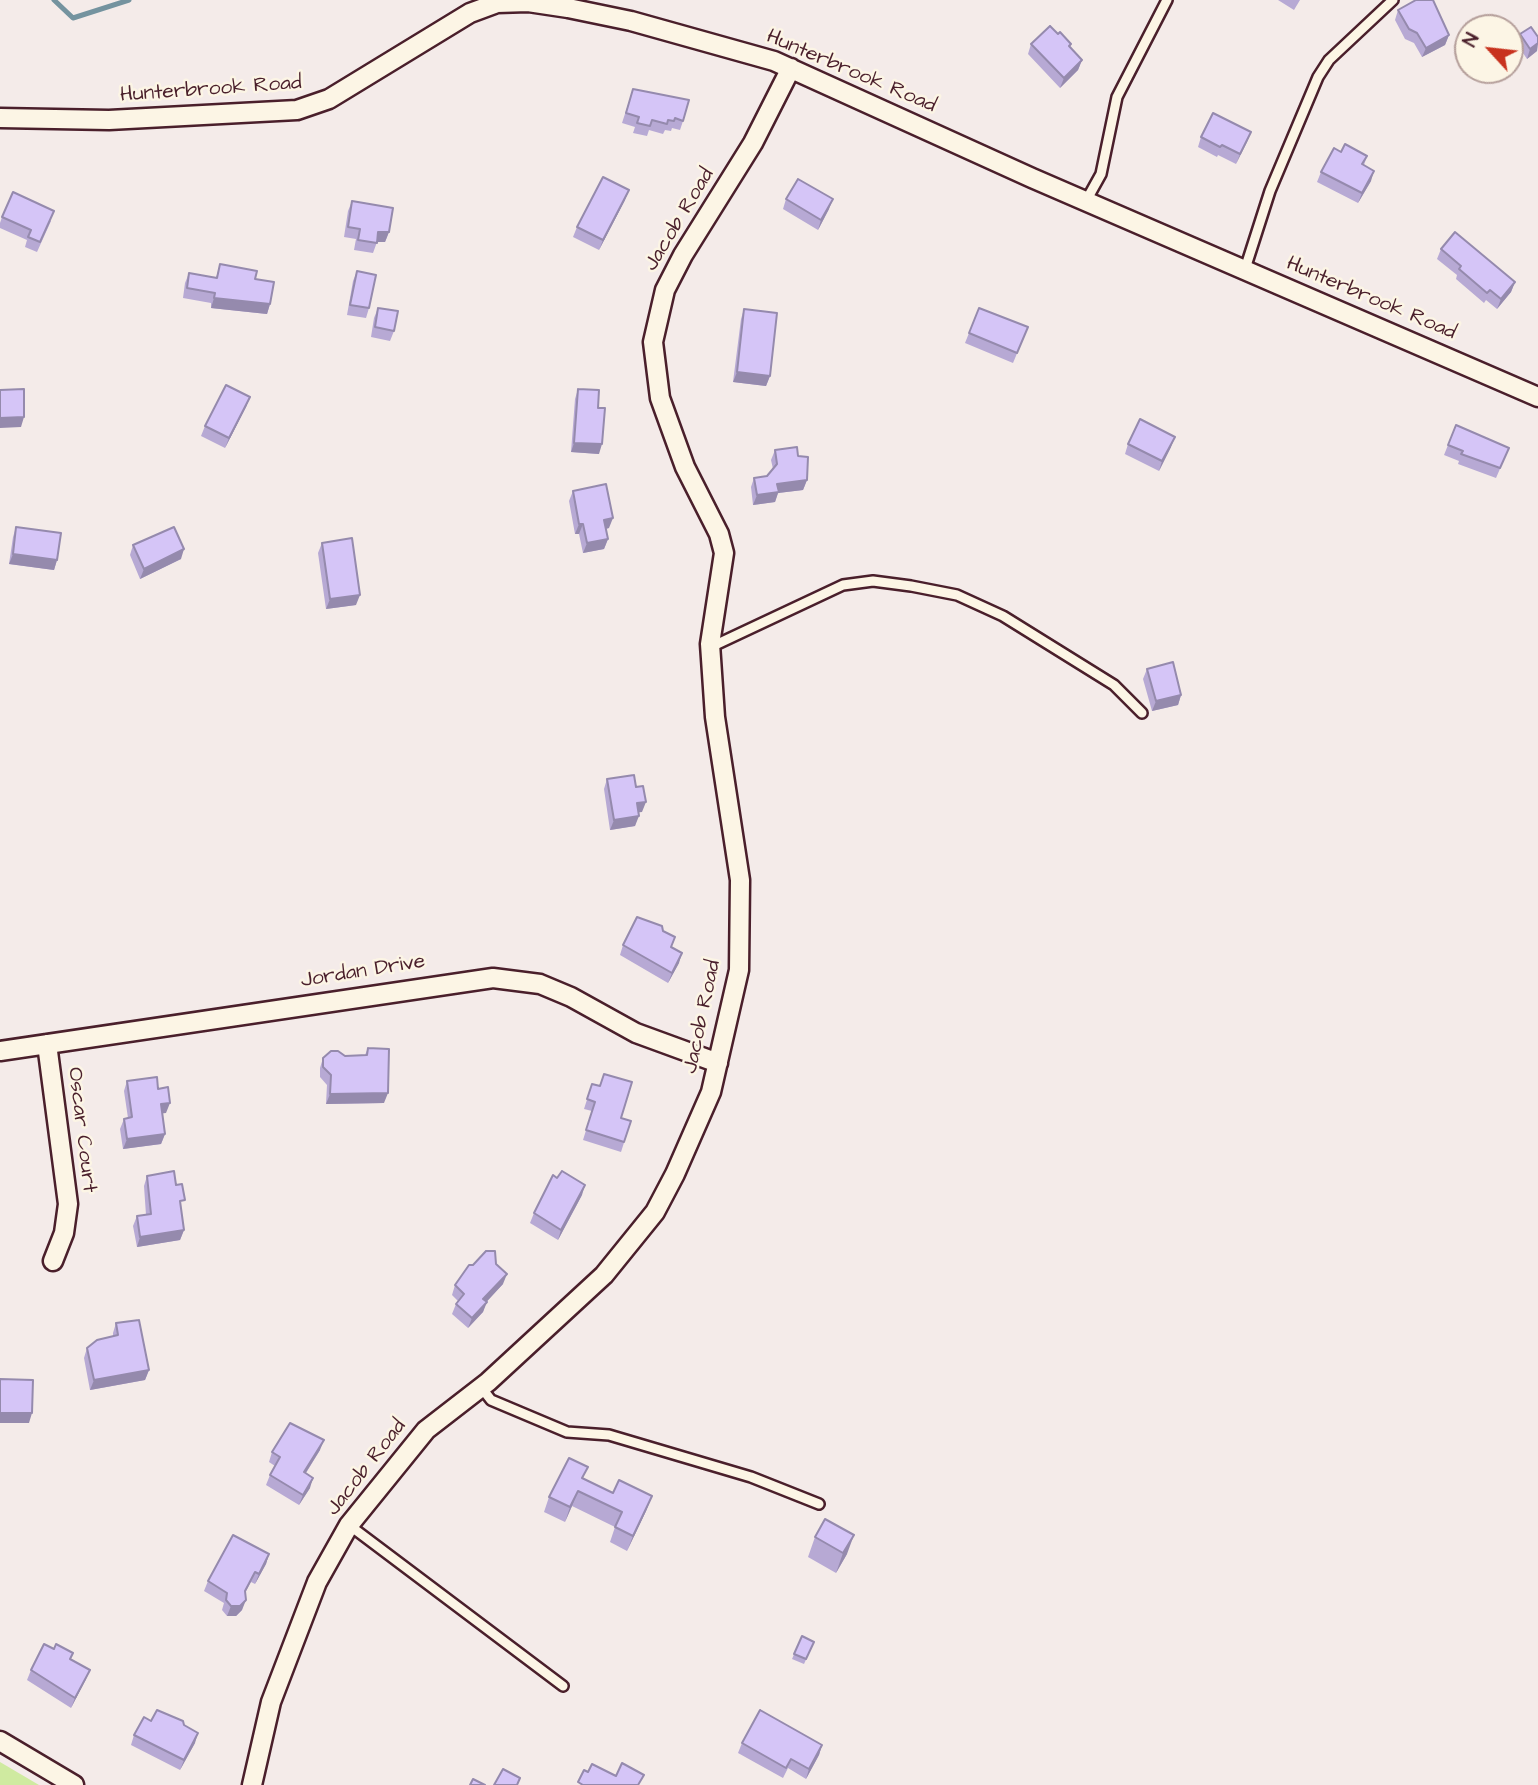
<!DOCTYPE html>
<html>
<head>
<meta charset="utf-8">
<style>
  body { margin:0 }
  #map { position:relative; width:1538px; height:1785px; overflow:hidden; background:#f4ebe9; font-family:"Architects Daughter",sans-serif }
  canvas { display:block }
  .north { position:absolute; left:1454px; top:14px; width:70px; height:70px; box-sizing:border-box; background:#fcf5e5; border:2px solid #b59f9b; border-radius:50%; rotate:297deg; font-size:19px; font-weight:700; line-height:28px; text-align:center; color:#4a1f2b }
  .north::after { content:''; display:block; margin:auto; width:24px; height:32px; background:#c8321e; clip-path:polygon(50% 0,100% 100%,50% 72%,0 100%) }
</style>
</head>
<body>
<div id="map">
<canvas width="1538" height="1785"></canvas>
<div class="north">N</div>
</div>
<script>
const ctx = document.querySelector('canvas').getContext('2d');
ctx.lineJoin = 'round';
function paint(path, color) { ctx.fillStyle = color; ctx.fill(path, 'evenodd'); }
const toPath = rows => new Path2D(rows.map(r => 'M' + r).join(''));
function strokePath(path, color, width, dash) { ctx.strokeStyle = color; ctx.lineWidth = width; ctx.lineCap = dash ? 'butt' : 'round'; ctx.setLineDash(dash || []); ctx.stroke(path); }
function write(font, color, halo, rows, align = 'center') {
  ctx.font = font + ' "Architects Daughter",sans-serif'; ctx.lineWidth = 5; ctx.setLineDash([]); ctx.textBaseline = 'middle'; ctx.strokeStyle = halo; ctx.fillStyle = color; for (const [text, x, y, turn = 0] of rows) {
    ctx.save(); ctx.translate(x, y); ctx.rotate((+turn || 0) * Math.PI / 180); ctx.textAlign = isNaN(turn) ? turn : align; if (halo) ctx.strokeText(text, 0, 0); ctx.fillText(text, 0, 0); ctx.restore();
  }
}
paint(toPath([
  [0,1762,39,1785,0,1785]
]), '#cfeaa0');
strokePath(toPath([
  [54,0,73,18,129,0]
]), '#74939f', 5);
const lane = toPath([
  [1086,201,1101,174,1117,97,1167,0],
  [1245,269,1270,191,1318,77,1329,60,1393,0],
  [711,647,843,585,873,581,911,586,957,595,1003,616,1114,685,1142,713],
  [481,1387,491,1400,567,1432,609,1435,751,1477,819,1504],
  [349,1525,563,1686]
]);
const street = toPath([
  [0,118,109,120,297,110,329,99,470,13,497,3,528,2,568,8,631,21,774,61,1032,178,1538,397],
  [47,1044,68,1204,64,1233,53,1261],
  [0,1051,493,978,540,984,571,997,636,1033,718,1063],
  [0,1741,74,1785],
  [252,1785,271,1702,317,1582,349,1525,426,1430,488,1382,604,1275,655,1212,675,1174,711,1092,739,970,740,880,715,717,710,644,724,553,719,534,685,467,660,398,653,342,665,290,683,255,753,143,791,68]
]);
strokePath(lane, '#4a1f2b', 14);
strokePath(street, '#4a1f2b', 23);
strokePath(lane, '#fcf5e5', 9);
strokePath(street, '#fcf5e5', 18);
paint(toPath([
  [1278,0,1300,0,1294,10],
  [1398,10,1449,35,1445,45,1422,57,1414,43,1405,39,1395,20],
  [1058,34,1071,44,1070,48,1082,60,1078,70,1060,88,1028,54,1031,44],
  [1520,34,1538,37,1537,51,1527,59,1517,44],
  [633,89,683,121,680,130,672,128,671,131,665,130,663,134,649,130,647,136,633,133,635,127,622,123],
  [1251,132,1236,164,1218,155,1217,157,1198,147,1201,137],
  [1341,152,1367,156,1364,165,1371,181,1358,203,1317,182,1321,172],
  [786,199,829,209,818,230,783,209],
  [625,200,599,250,573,237,577,227],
  [352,201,389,232,385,242,377,242,373,253,354,250,356,239,344,237,348,211],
  [2,217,51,221,37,252,25,247,27,240,0,228,0,223],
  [1441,249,1515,282,1511,292,1497,309,1486,300,1484,303,1456,279,1457,275,1437,259],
  [220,264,255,279,270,304,267,314,211,308,211,303,183,298,185,283,189,273,216,278],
  [357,271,369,308,366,318,347,315,353,281],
  [378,308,394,331,390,341,371,337,374,318],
  [979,308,1028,327,1013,363,965,343],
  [744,309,770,376,766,386,733,382,741,319],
  [578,389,598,408,599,454,571,452,575,399],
  [250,397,246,407,225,448,201,436,205,426],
  [1128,444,1171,447,1159,471,1125,454],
  [1448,445,1509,448,1496,478,1458,464,1459,461,1444,455],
  [775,450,798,456,807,480,803,490,778,493,775,502,753,505,751,487,754,478,767,476,773,469,771,460],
  [573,491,609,528,606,529,608,539,604,549,583,553,579,534,575,534,569,501],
  [16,527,57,560,54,570,9,564,13,537],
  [322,543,356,605,326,609,318,553],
  [133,545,181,559,140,579,130,555],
  [1147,669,1181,695,1178,705,1152,711,1143,679],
  [607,779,642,812,638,812,635,826,610,830,604,789],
  [663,931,679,963,668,983,620,955,623,945],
  [368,1048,384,1103,326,1104,327,1085,320,1077,320,1068,323,1058,365,1055],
  [127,1081,158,1089,166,1113,162,1113,165,1134,161,1144,123,1149,120,1129,124,1119,128,1118,124,1091],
  [592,1084,621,1118,631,1121,621,1152,583,1140,592,1111,584,1109],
  [147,1176,181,1210,184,1230,180,1240,137,1247,133,1226,137,1216,146,1215,144,1186],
  [582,1195,558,1240,530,1223,534,1213],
  [496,1264,503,1284,486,1302,483,1312,468,1328,452,1314,456,1304,458,1301,452,1295,455,1285],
  [116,1323,149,1370,145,1380,90,1390,84,1358,87,1348,113,1336,113,1333],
  [320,1450,306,1473,310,1488,299,1505,266,1485,270,1475,275,1466,269,1462,272,1452],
  [584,1479,613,1493,652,1496,646,1511,627,1551,610,1542,615,1527,572,1506,565,1522,544,1512,549,1497],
  [815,1537,847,1554,836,1573,808,1557],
  [269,1554,266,1564,255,1584,251,1582,245,1593,242,1610,236,1616,227,1616,222,1610,224,1603,204,1591,208,1581],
  [802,1636,814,1642,804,1664,792,1659],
  [71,1659,86,1679,71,1708,27,1680,31,1670],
  [151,1721,184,1725,195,1743,180,1770,131,1745,134,1735],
  [742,1743,822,1745,819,1755,806,1779,788,1768,783,1778,738,1753]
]), '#b7a9d4');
paint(toPath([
  [1449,35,1445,45,1422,57,1426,48],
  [1538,43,1537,51,1527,59,1530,49],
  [1082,60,1078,70,1060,88,1064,78],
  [1251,132,1247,142,1236,164,1240,154],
  [1374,171,1371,181,1358,203,1362,193],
  [629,190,625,200,599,250,603,240],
  [833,199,829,209,818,230,821,220],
  [378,232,389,232,385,242,375,242],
  [1515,282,1511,292,1497,309,1501,299],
  [214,298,270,304,267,314,211,308],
  [737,372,770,376,766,386,733,382],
  [250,397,246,407,225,448,229,438],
  [24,417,21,427,0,428,0,418],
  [1175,437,1171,447,1159,471,1162,461],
  [574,443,602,444,599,454,571,452],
  [807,480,803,490,778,493,775,502,753,505,757,495,777,484],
  [613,518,609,528,600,530,604,520],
  [579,524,583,524,579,534,575,534],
  [608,539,604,549,583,553,587,543],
  [184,549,181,559,140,579,144,569],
  [13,554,57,560,54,570,9,564],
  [360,595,356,605,326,609,330,599],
  [1181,695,1178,705,1152,711,1156,701],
  [646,802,642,812,633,813,637,803],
  [639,816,635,826,610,830,614,820],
  [682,953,679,963,668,983,672,973],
  [388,1093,384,1103,326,1104,330,1094],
  [170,1103,166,1113,157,1114,161,1104],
  [165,1134,161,1144,123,1149,127,1139],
  [585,1185,582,1195,558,1240,561,1230],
  [184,1230,180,1240,137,1247,140,1237],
  [507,1274,503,1284,480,1309,483,1299],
  [487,1302,483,1312,468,1328,472,1318],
  [149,1370,145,1380,90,1390,94,1380],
  [0,1413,32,1413,29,1423,0,1423],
  [324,1440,320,1450,300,1482,304,1472],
  [313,1478,310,1488,299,1505,303,1495],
  [578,1491,572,1506,565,1522,570,1507],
  [652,1496,646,1511,627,1551,633,1536],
  [854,1535,847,1554,836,1573,843,1553],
  [269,1554,266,1564,255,1584,259,1574],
  [246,1600,242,1610,236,1616,227,1616,231,1606],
  [90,1670,86,1679,71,1708,75,1698],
  [198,1733,195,1743,180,1770,184,1760],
  [822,1745,819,1755,806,1779,809,1769]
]), '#958aad');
const building = toPath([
  [1416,0,1433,0,1449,35,1426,48,1417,33,1409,29,1398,10,1416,0],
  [1050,26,1058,34,1060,32,1071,44,1069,46,1082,60,1064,78,1031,44,1050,26],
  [1531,27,1538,37,1538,43,1530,49,1520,34,1531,27],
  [633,89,689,100,683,121,675,118,674,121,668,120,667,124,652,120,650,126,637,123,639,117,626,113,633,89],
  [1213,113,1251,132,1240,154,1222,145,1220,147,1201,137,1213,113],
  [1345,144,1367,156,1362,164,1374,171,1362,193,1321,172,1334,148,1341,152,1345,144],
  [603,177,629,190,603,240,577,227,603,177],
  [798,179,833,199,821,220,786,199,798,179],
  [13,192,54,211,40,242,28,237,31,230,2,217,13,192],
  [352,201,393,208,389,232,378,232,377,243,358,240,360,229,348,227,352,201],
  [1455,232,1515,282,1501,299,1490,290,1487,293,1459,269,1461,266,1441,249,1455,232],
  [220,264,257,271,255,279,274,282,270,304,214,298,215,293,187,288,189,273,217,278,220,264],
  [357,271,376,275,369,308,350,305,357,271],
  [378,308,398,311,394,331,375,327,378,308],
  [979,308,1028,327,1017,353,969,333,979,308],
  [744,309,777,313,770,376,737,372,744,309],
  [226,385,250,397,229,438,205,426,226,385],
  [24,389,24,417,0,418,0,390,24,389],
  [578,389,599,390,598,408,605,408,602,444,574,443,578,389],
  [1140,419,1175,437,1162,461,1128,444,1140,419],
  [1456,425,1509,448,1500,468,1461,454,1463,451,1448,445,1456,425],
  [797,447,798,456,808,457,807,480,777,484,779,492,757,495,754,478,767,476,777,464,775,450,797,447],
  [606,484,613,518,604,520,608,539,587,543,583,524,579,524,573,491,606,484],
  [16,527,61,533,57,560,13,554,16,527],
  [174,527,184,549,144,569,133,545,174,527],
  [352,538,360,595,330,599,322,543,352,538],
  [1173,662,1181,695,1156,701,1147,669,1173,662],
  [634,775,636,787,643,786,646,802,637,803,639,816,614,820,607,779,634,775],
  [637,917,662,926,663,931,675,937,671,947,682,953,672,973,623,945,637,917],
  [368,1048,389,1049,388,1093,330,1094,331,1075,323,1067,323,1058,331,1051,338,1051,345,1056,367,1055,368,1048],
  [604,1074,632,1082,621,1118,631,1121,624,1142,586,1130,595,1102,587,1099,592,1084,600,1086,604,1074],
  [157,1077,158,1089,168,1087,170,1103,161,1104,165,1134,127,1139,124,1119,132,1117,127,1081,157,1077],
  [174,1171,176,1185,182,1184,185,1200,180,1201,184,1230,140,1237,137,1216,151,1214,147,1176,174,1171],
  [562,1171,585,1185,561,1230,534,1213,553,1175,557,1178,562,1171],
  [486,1251,495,1251,496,1264,507,1274,483,1299,487,1302,472,1318,456,1304,464,1294,455,1285,469,1265,473,1265,486,1251],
  [139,1320,149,1370,94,1380,87,1348,97,1340,118,1335,116,1323,139,1320],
  [0,1379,33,1380,32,1413,0,1413,0,1379],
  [290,1423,324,1440,304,1472,313,1478,303,1495,270,1475,280,1457,272,1452,290,1423],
  [569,1458,588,1467,582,1478,613,1493,619,1480,652,1496,633,1536,615,1527,622,1512,578,1491,570,1507,549,1497,569,1458],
  [825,1519,854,1535,843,1553,815,1537,825,1519],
  [233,1535,269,1554,259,1574,255,1572,245,1591,246,1600,240,1606,231,1606,226,1600,227,1593,208,1581,233,1535],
  [802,1636,814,1642,806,1659,794,1654,802,1636],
  [44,1644,54,1649,56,1644,73,1653,70,1659,90,1670,75,1698,31,1670,44,1644],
  [157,1710,183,1721,184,1725,198,1733,184,1760,134,1735,144,1717,151,1721,157,1710],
  [760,1710,822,1745,809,1769,791,1759,786,1768,742,1743,760,1710],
  [622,1763,644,1775,638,1785,583,1785,578,1782,584,1770,588,1772,592,1764,616,1776,622,1763],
  [503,1769,520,1778,517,1785,494,1785,503,1769],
  [473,1779,485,1785,470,1785,473,1779]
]);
paint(building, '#d5c5f7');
strokePath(building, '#958aad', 2);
write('21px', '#4a1f2b', '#fcf5e5', [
  ["Hunterbrook Road",851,72,23],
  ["Hunterbrook Road",211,90,-4],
  ["Jacob Road",680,220,-59],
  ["Hunterbrook Road",1371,299,23],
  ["Jordan Drive",363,972,-9],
  ["Jacob Road",703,1017,-78],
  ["Oscar Court",81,1130,83],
  ["Jacob Road",367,1468,-52]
]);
</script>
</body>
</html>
